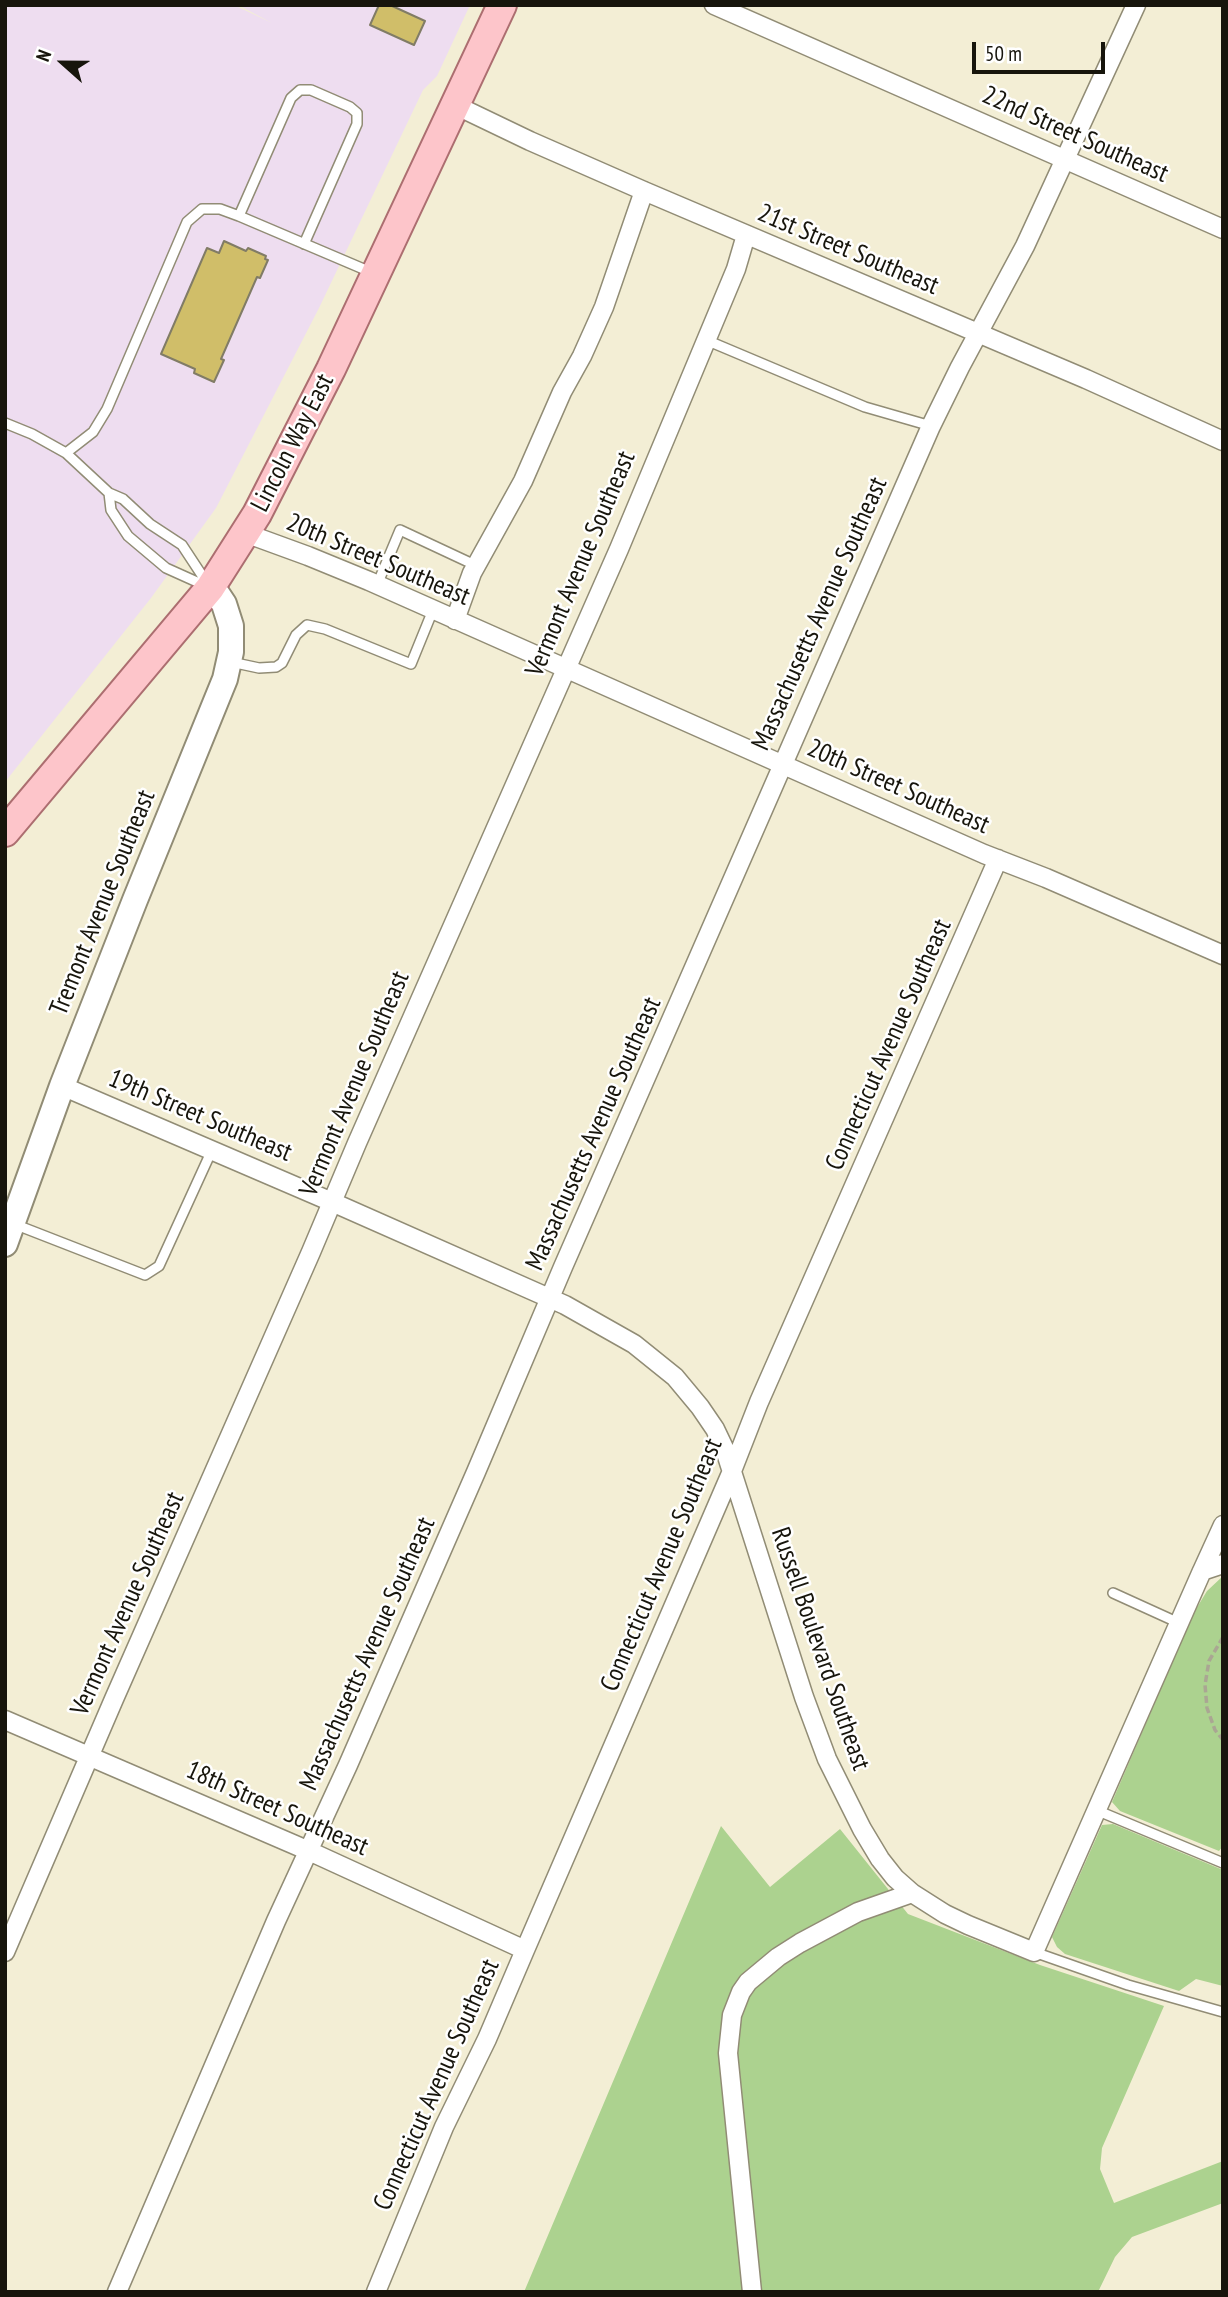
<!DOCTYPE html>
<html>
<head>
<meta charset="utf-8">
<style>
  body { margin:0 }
  #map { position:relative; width:1228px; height:2297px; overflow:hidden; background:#f3eed5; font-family:"PT Sans Narrow",sans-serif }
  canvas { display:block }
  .frame { position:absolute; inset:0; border:7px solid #17150c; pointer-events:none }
  .north { position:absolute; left:28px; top:28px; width:70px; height:70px; -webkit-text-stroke:5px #fff; paint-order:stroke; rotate:291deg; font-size:19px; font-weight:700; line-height:28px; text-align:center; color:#17150c }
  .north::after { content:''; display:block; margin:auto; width:24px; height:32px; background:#17150c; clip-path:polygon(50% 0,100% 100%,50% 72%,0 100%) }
  .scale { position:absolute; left:972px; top:42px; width:133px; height:32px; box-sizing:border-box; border:4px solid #17150c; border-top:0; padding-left:9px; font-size:21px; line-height:24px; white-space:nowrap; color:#17150c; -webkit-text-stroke:5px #fff; paint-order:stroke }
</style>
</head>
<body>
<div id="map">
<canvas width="1228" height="2297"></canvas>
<div class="frame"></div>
<div class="north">N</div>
<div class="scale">50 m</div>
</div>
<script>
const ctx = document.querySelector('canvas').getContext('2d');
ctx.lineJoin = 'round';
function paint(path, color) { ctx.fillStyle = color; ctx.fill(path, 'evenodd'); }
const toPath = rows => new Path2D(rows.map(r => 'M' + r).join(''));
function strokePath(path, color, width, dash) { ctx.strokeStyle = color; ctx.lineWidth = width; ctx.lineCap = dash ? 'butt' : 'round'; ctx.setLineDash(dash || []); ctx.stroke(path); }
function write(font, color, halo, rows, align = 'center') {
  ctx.font = font + ' "PT Sans Narrow",sans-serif'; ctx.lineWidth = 5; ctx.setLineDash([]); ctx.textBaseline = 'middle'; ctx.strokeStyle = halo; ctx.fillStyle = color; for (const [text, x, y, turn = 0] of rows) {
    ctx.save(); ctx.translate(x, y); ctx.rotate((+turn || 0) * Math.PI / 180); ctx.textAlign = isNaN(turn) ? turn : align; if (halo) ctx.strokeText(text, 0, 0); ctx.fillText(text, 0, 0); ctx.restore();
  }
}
paint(toPath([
  [5,5,234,5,272,23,238,5,470,5,437,76,423,90,319,308,216,508,151,598,5,782]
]), '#eeddf0');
paint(toPath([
  [1223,1576,1223,1846,1219,1851,1120,1811,1112,1802,1193,1614,1207,1591],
  [1113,1824,1223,1870,1223,1986,1196,1979,1179,1991,1065,1954,1057,1947,1052,1937,1102,1825],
  [721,1826,770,1887,840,1829,908,1914,1040,1965,1164,2006,1102,2148,1100,2169,1114,2203,1223,2161,1223,2203,1132,2237,1115,2257,1098,2292,524,2292]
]), '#acd28f');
const building = toPath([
  [379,5,390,5,425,21,414,45,370,25,379,5],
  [224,241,246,251,248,248,266,256,265,259,268,260,260,278,257,277,221,359,224,360,214,382,194,373,195,369,161,354,207,248,219,253,224,241]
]);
paint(building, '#d0be69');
strokePath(building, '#817c66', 2);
const lane = toPath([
  [239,216,291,98,300,90,311,90,350,107,357,113,357,124,304,244],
  [706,340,865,407,931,426],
  [5,423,32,434,66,453,109,493,123,499,150,524,182,545,207,583],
  [66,453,93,432,107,409,187,222,202,209,220,209,239,216,373,273],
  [109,493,111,510,128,536,166,568,206,586],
  [377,585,400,530,477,566],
  [231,662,259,668,276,667,282,663,296,635,307,625,325,629,411,664,433,610],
  [14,1224,145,1275,159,1266,212,1150],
  [1113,1593,1179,1623],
  [1096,1810,1223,1863],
  [1034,1952,1128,1985,1223,2012]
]);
const street = toPath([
  [714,5,1223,229],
  [455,105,530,141,644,191,1086,379,1223,441],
  [245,533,308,556,369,581,984,854,1046,878,1223,955],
  [455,620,472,573,523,481,562,392,582,356,604,307,644,191],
  [62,1086,332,1202,565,1305,634,1344,675,1377,700,1407,715,1429,725,1450,804,1697,827,1759,862,1829,880,1859,895,1878,912,1893,945,1914,968,1925,1034,1952,1202,1571,1223,1564],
  [1202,1571,1223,1525],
  [5,1720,309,1851,525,1950],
  [5,1952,114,1699,311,1252,357,1143,619,549,736,269,746,235],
  [117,2292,276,1921,348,1765,476,1472,563,1267,931,426,960,367,1025,246,1136,5],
  [376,2292,444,2127,487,2039,525,1950,732,1471,759,1402,998,859],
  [752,2292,728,2053,732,2015,741,1992,748,1982,778,1957,800,1943,858,1912,912,1893]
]);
const secondary = toPath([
  [5,1244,62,1086,135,900,225,679,231,652,231,626,224,604,218,595,210,588]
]);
const primary = toPath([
  [5,832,210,588,257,514,331,369,502,5]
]);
strokePath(lane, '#918c75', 12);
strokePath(street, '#918c75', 21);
strokePath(secondary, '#918c75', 28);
strokePath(primary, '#ac6e70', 32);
strokePath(toPath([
  [1223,1637,1209,1661,1205,1685,1207,1708,1215,1730,1223,1740]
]), '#aaa693', 3.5, [7, 3.5]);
strokePath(lane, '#fff', 9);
strokePath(street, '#fff', 18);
strokePath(secondary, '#fff', 24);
strokePath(primary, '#fdc5ca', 28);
write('26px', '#17150c', '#fff', [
  ["22nd Street Southeast",1075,135,24],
  ["21st Street Southeast",848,250,23],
  ["Lincoln Way East",293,443,-63],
  ["20th Street Southeast",378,560,23],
  ["Vermont Avenue Southeast",581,564,-67],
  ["Massachusetts Avenue Southeast",820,614,-66],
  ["20th Street Southeast",898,787,24],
  ["Tremont Avenue Southeast",103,903,-68],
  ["Connecticut Avenue Southeast",889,1045,-66],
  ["Vermont Avenue Southeast",355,1084,-67],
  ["19th Street Southeast",200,1116,23],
  ["Massachusetts Avenue Southeast",594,1134,-66],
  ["Connecticut Avenue Southeast",662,1565,-67],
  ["Vermont Avenue Southeast",128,1604,-66],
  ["Russell Boulevard Southeast",820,1649,71],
  ["Massachusetts Avenue Southeast",368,1654,-66],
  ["18th Street Southeast",277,1809,24],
  ["Connecticut Avenue Southeast",437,2085,-66]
]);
</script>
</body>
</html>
